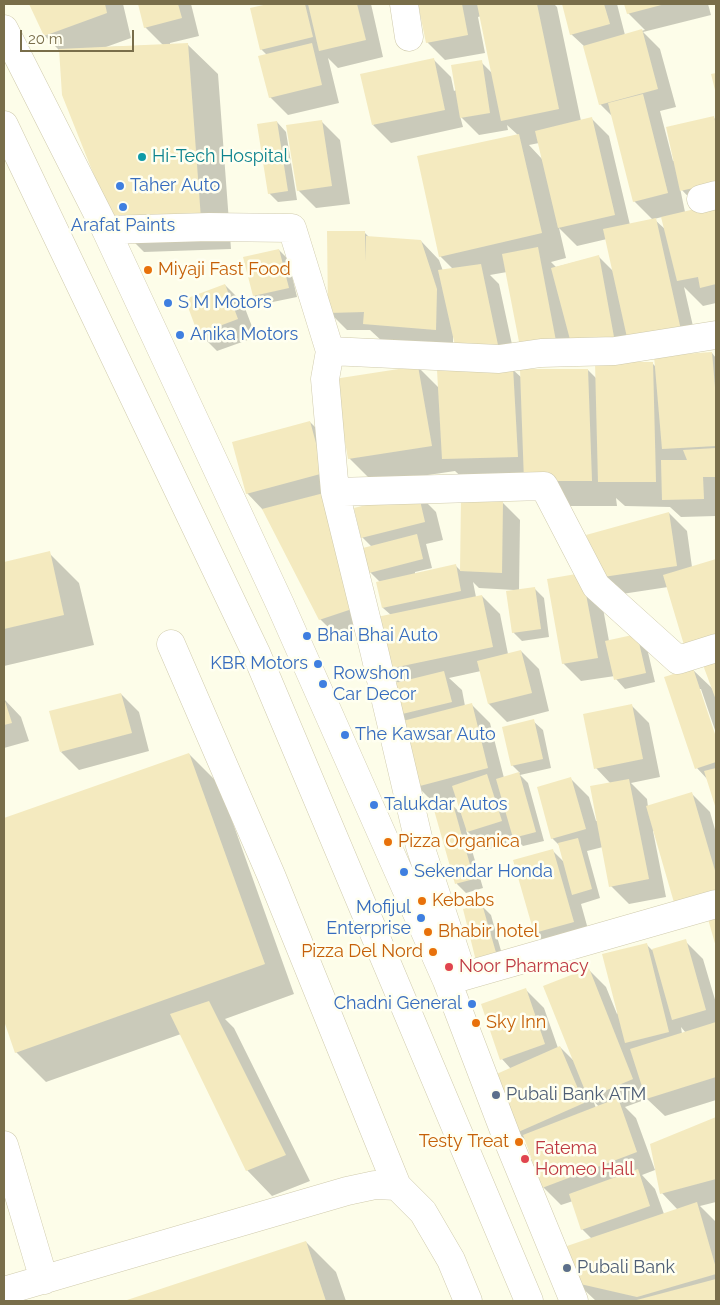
<!DOCTYPE html>
<html>
<head>
<meta charset="utf-8">
<style>
  body { margin:0 }
  #map { position:relative; width:720px; height:1305px; overflow:hidden; background:#fdfde9; font-family:Raleway,sans-serif }
  canvas { display:block }
  .frame { position:absolute; inset:0; border:5px solid #796e4a; pointer-events:none }
  .scale { position:absolute; left:20px; top:30px; width:114px; height:22px; box-sizing:border-box; border:2px solid #796e4a; border-top:0; padding-left:6px; font-size:15px; line-height:18px; white-space:nowrap; color:#796e4a; -webkit-text-stroke:4px #fffff0; paint-order:stroke }
</style>
</head>
<body>
<div id="map">
<canvas width="720" height="1305"></canvas>
<div class="frame"></div>
<div class="scale">20 m</div>
</div>
<script>
const ctx = document.querySelector('canvas').getContext('2d');
ctx.lineJoin = 'round';
function paint(path, color) { ctx.fillStyle = color; ctx.fill(path, 'evenodd'); }
const toPath = rows => new Path2D(rows.map(r => 'M' + r).join(''));
function strokePath(path, color, width, dash) { ctx.strokeStyle = color; ctx.lineWidth = width; ctx.lineCap = dash ? 'butt' : 'round'; ctx.setLineDash(dash || []); ctx.stroke(path); }
function write(font, color, halo, rows, align = 'center') {
  ctx.font = font + ' Raleway,sans-serif'; ctx.lineWidth = 5; ctx.setLineDash([]); ctx.textBaseline = 'middle'; ctx.strokeStyle = halo; ctx.fillStyle = color; for (const [text, x, y, turn = 0] of rows) {
    ctx.save(); ctx.translate(x, y); ctx.rotate((+turn || 0) * Math.PI / 180); ctx.textAlign = isNaN(turn) ? turn : align; if (halo) ctx.strokeText(text, 0, 0); ctx.fillText(text, 0, 0); ctx.restore();
  }
}
paint(toPath([
  [30,4,123,4,131,38,106,47,163,45,145,27,139,4,191,4,199,36,170,43,170,45,187,44,218,74,231,249,144,252,114,222,60,51,45,36],
  [273,4,371,4,383,57,338,68,328,58,339,103,288,115,270,97,267,55,261,49,251,9],
  [420,4,554,4,557,7,581,121,591,118,609,136,630,225,653,220,634,201,613,117,600,104,585,47,571,34,563,4,617,4,625,35,645,30,628,13,625,4,708,4,711,15,643,32,660,49,676,107,660,111,673,161,675,160,714,118,716,120,716,303,703,306,684,287,698,348,670,356,712,353,716,358,716,516,681,517,670,507,625,506,616,498,617,506,550,506,527,482,469,484,455,471,374,483,349,458,418,367,439,388,512,369,522,378,588,370,597,379,596,363,539,365,507,272,490,275,499,284,516,363,453,337,453,347,383,342,370,330,347,330,329,312,364,232,369,237,421,241,439,260,443,271,453,269,440,256,518,135,507,125,508,130,479,135,460,116,463,127,391,143,373,125,433,59,451,77,454,91,456,90,481,62,492,73,481,16,478,17,485,53,445,60,427,42],
  [539,143,542,159,529,145],
  [680,188,700,209,685,212],
  [662,217,666,230,654,219],
  [559,228,577,246,607,239,614,272,598,256,556,267,551,262,566,258],
  [655,358,656,367,652,363,601,362],
  [277,122,286,132,297,200,278,202,269,193],
  [322,122,340,140,350,204,316,208,298,190],
  [279,250,288,259,297,297,263,304,254,295],
  [225,285,243,303,256,337,217,351,199,333],
  [310,422,328,440,374,619,391,615,383,608,380,582,370,572,372,547,362,537,418,494,436,512,443,540,426,544,432,568,415,572,415,575,456,566,461,571,462,500,502,502,520,520,519,591,535,589,544,598,549,637,522,641,513,632,514,590,479,588,473,582,476,597,482,596,500,614,508,654,521,651,539,669,549,711,507,722,489,704,481,671,449,678,462,690,465,706,472,705,490,723,504,778,520,773,512,765,533,721,543,730,551,768,520,775,528,783,544,841,523,846,517,840,486,850,466,830,483,888,466,893,457,884,436,810,453,806,463,815,457,799,435,804,417,786,406,721,400,715,398,683,384,669,375,626,338,637,320,619,264,511,247,493],
  [669,513,687,531,692,567,716,560,716,733,701,689,699,689,716,741,716,806,708,780,697,768,692,669,714,690,705,666,668,587,622,594,604,576],
  [49,553,79,583,94,645,4,666,4,563],
  [582,574,600,592,609,641,637,635,646,644,655,682,625,689,616,679,615,676,581,681,563,663],
  [121,694,139,712,149,751,79,770,61,752],
  [4,699,21,717,29,741,4,748],
  [631,705,649,723,660,777,631,783,647,799,648,807,692,794,710,812,716,833,716,945,710,919,655,831,653,831,666,897,629,904,611,886,603,847,587,851,600,898,581,904,591,940,553,951,535,933,515,861,553,851,564,862,559,845,552,838,571,779,589,797,596,821,598,821,611,784,596,768],
  [189,754,219,784,294,994,225,1019,234,1028,310,1181,272,1196,247,1170,181,1034,46,1082,16,1052,4,1017,4,820],
  [482,906,491,915,505,965,487,970],
  [685,941,703,959,716,1003,716,1100,665,1116,647,1099,625,1107,636,1118,655,1170,642,1175,655,1189,664,1214,678,1210,662,1193,651,1145,716,1118,716,1202,700,1206,716,1222,716,1301,596,1301,577,1283,592,1239,582,1229,573,1201,561,1205,543,1187,526,1141,517,1132,511,1069,502,1059,526,990,544,1008,558,1048,560,1047,575,1062,588,969,606,987,617,1014,618,1013,646,944,652,950],
  [681,1027,686,1033,682,1034],
  [593,1100,599,1107,596,1108],
  [306,1242,336,1272,346,1301,127,1301]
]), '#0003');
paint(toPath([
  [29,4,105,4,107,13,44,36],
  [138,4,178,4,182,18,144,28],
  [268,4,305,4,313,37,260,50,250,8],
  [308,4,357,4,366,40,319,51],
  [418,4,462,4,468,35,426,43],
  [477,4,537,4,559,109,501,121],
  [562,4,604,4,610,24,570,35],
  [624,4,665,4,627,14],
  [642,29,658,89,599,105,583,46],
  [188,43,201,219,113,223,62,95,59,49],
  [312,43,322,85,269,98,258,56],
  [434,58,445,110,372,125,360,74],
  [482,60,490,113,460,118,451,65],
  [716,73,716,94,711,74],
  [643,94,668,193,633,202,608,103],
  [714,116,716,126,716,183,680,191,666,127],
  [592,117,615,215,558,228,535,131],
  [322,120,332,186,297,191,286,125],
  [277,121,288,191,268,194,257,124],
  [519,134,542,233,439,257,417,156],
  [716,204,716,284,700,288,698,277,677,281,661,217],
  [656,218,681,330,628,342,603,229],
  [327,231,365,231,365,262,366,236,421,240,437,289,436,330,363,324,364,312,328,313],
  [538,247,556,341,520,347,502,254],
  [279,249,289,288,253,296,243,257],
  [599,255,614,337,572,347,551,268],
  [481,264,498,345,456,350,438,270],
  [225,284,238,319,198,334,185,299],
  [712,352,716,399,716,446,662,449,654,356],
  [595,362,653,362,656,482,598,482],
  [418,366,432,446,348,459,334,379],
  [513,367,518,457,442,459,437,370],
  [520,369,588,369,592,481,524,481],
  [310,421,324,473,246,494,232,442],
  [716,448,716,477,703,477,704,499,662,500,661,460,687,460,683,450],
  [418,492,425,522,361,538,354,508],
  [324,493,358,607,319,620,262,509],
  [461,499,503,501,502,573,460,571],
  [669,512,677,566,603,577,586,535],
  [417,534,423,559,369,573,363,548],
  [50,551,64,615,4,629,4,562],
  [716,559,716,635,684,645,663,575],
  [456,564,461,591,382,608,376,582],
  [582,573,598,658,562,664,547,579],
  [535,587,541,629,512,633,506,591],
  [482,595,493,647,383,670,372,618],
  [637,634,646,673,614,680,605,641],
  [521,650,532,693,488,704,477,661],
  [716,660,716,700,703,665],
  [693,668,716,737,716,762,695,769,664,677],
  [444,671,452,702,398,715,391,684],
  [121,693,132,733,60,752,49,711],
  [4,698,12,723,4,725],
  [472,703,488,768,416,787,399,722],
  [632,704,643,759,594,769,583,714],
  [534,719,543,759,511,766,502,727],
  [189,753,265,964,15,1053,4,1021,4,818],
  [716,768,716,809,704,771],
  [519,772,536,832,513,838,496,779],
  [487,774,502,821,467,832,452,786],
  [571,777,586,829,551,839,537,787],
  [629,779,649,879,609,887,590,786],
  [692,792,716,874,716,894,675,906,646,806],
  [453,804,474,879,455,884,434,810],
  [578,838,592,889,572,895,558,843],
  [553,849,574,922,534,933,513,860],
  [482,904,497,956,476,961,463,909],
  [716,917,716,947,708,919],
  [686,939,706,1010,672,1020,652,949],
  [647,943,669,1032,625,1043,602,954],
  [589,968,633,1079,588,1098,543,986],
  [526,988,545,1044,500,1060,481,1004],
  [209,1001,286,1155,246,1171,170,1014],
  [716,1022,716,1077,646,1099,630,1049],
  [560,1046,584,1103,516,1133,492,1076],
  [618,1098,637,1152,542,1188,523,1135],
  [716,1117,716,1179,660,1194,650,1144],
  [638,1169,650,1206,581,1230,569,1194],
  [697,1202,716,1268,716,1274,637,1297,576,1283,567,1246],
  [306,1241,326,1301,124,1301],
  [716,1279,716,1301,633,1301]
]), '#f4eabf');
const minor = toPath([
  [404,4,409,37],
  [4,29,106,230,280,604,447,981,507,1138,574,1301],
  [4,125,256,653,529,1301],
  [701,199,716,195],
  [106,230,209,227,292,228,330,351],
  [335,492,544,486,596,586,678,660,716,648],
  [171,644,271,875,397,1186],
  [463,976,420,846,374,650,335,492,325,379,330,351,499,359,541,353,615,351,716,335],
  [447,981,716,904],
  [4,1145,44,1280],
  [4,1291,347,1191,375,1185,397,1186,423,1212,451,1260,468,1301]
]);
strokePath(minor, '#d0cbad', 29);
strokePath(minor, '#fff', 28);
for (const [x, y, r, color] of [
  [142,157,5,"#0f9aa8"],
  [120,186,5,"#3f7fe0"],
  [123,207,5,"#3f7fe0"],
  [148,270,5,"#e8710a"],
  [168,303,5,"#3f7fe0"],
  [180,335,5,"#3f7fe0"],
  [307,636,5,"#3f7fe0"],
  [318,664,5,"#3f7fe0"],
  [323,684,5,"#3f7fe0"],
  [345,735,5,"#3f7fe0"],
  [374,805,5,"#3f7fe0"],
  [388,842,5,"#e8710a"],
  [404,872,5,"#3f7fe0"],
  [422,901,5,"#e8710a"],
  [421,918,5,"#3f7fe0"],
  [428,932,5,"#e8710a"],
  [433,952,5,"#e8710a"],
  [449,967,5,"#e0444e"],
  [472,1004,5,"#3f7fe0"],
  [476,1023,5,"#e8710a"],
  [496,1095,5,"#5c6f8a"],
  [519,1142,5,"#e8710a"],
  [525,1159,5,"#e0444e"],
  [567,1268,5,"#5c6f8a"]
]) { const dot = new Path2D(); dot.arc(x, y, r, 0, 2 * Math.PI); ctx.fillStyle = color; ctx.fill(dot); strokePath(dot, '#fffff0', 2); }
write('18px', '#0d838f', '#fffff0', [
  ["Hi-Tech Hospital",152,157]
], 'left');
write('18px', '#366cbe', '#fffff0', [
  ["Taher Auto",130,186],
  ["Arafat Paints",123,226,"center"],
  ["S M Motors",178,303],
  ["Anika Motors",190,335],
  ["Bhai Bhai Auto",317,636],
  ["KBR Motors",308,664,"right"],
  ["Rowshon",333,674],
  ["Car Decor",333,695],
  ["The Kawsar Auto",355,735],
  ["Talukdar Autos",384,805],
  ["Sekendar Honda",414,872],
  ["Mofijul",411,908,"right"],
  ["Enterprise",411,929,"right"],
  ["Chadni General",462,1004,"right"]
], 'left');
write('18px', '#c56008', '#fffff0', [
  ["Miyaji Fast Food",158,270],
  ["Pizza Organica",398,842],
  ["Kebabs",432,901],
  ["Bhabir hotel",438,932],
  ["Pizza Del Nord",423,952,"right"],
  ["Sky Inn",486,1023],
  ["Testy Treat",509,1142,"right"]
], 'left');
write('18px', '#be3a42', '#fffff0', [
  ["Noor Pharmacy",459,967],
  ["Fatema",535,1149],
  ["Homeo Hall",535,1170]
], 'left');
write('18px', '#4e5e75', '#fffff0', [
  ["Pubali Bank ATM",506,1095],
  ["Pubali Bank",577,1268]
], 'left');
</script>
</body>
</html>
